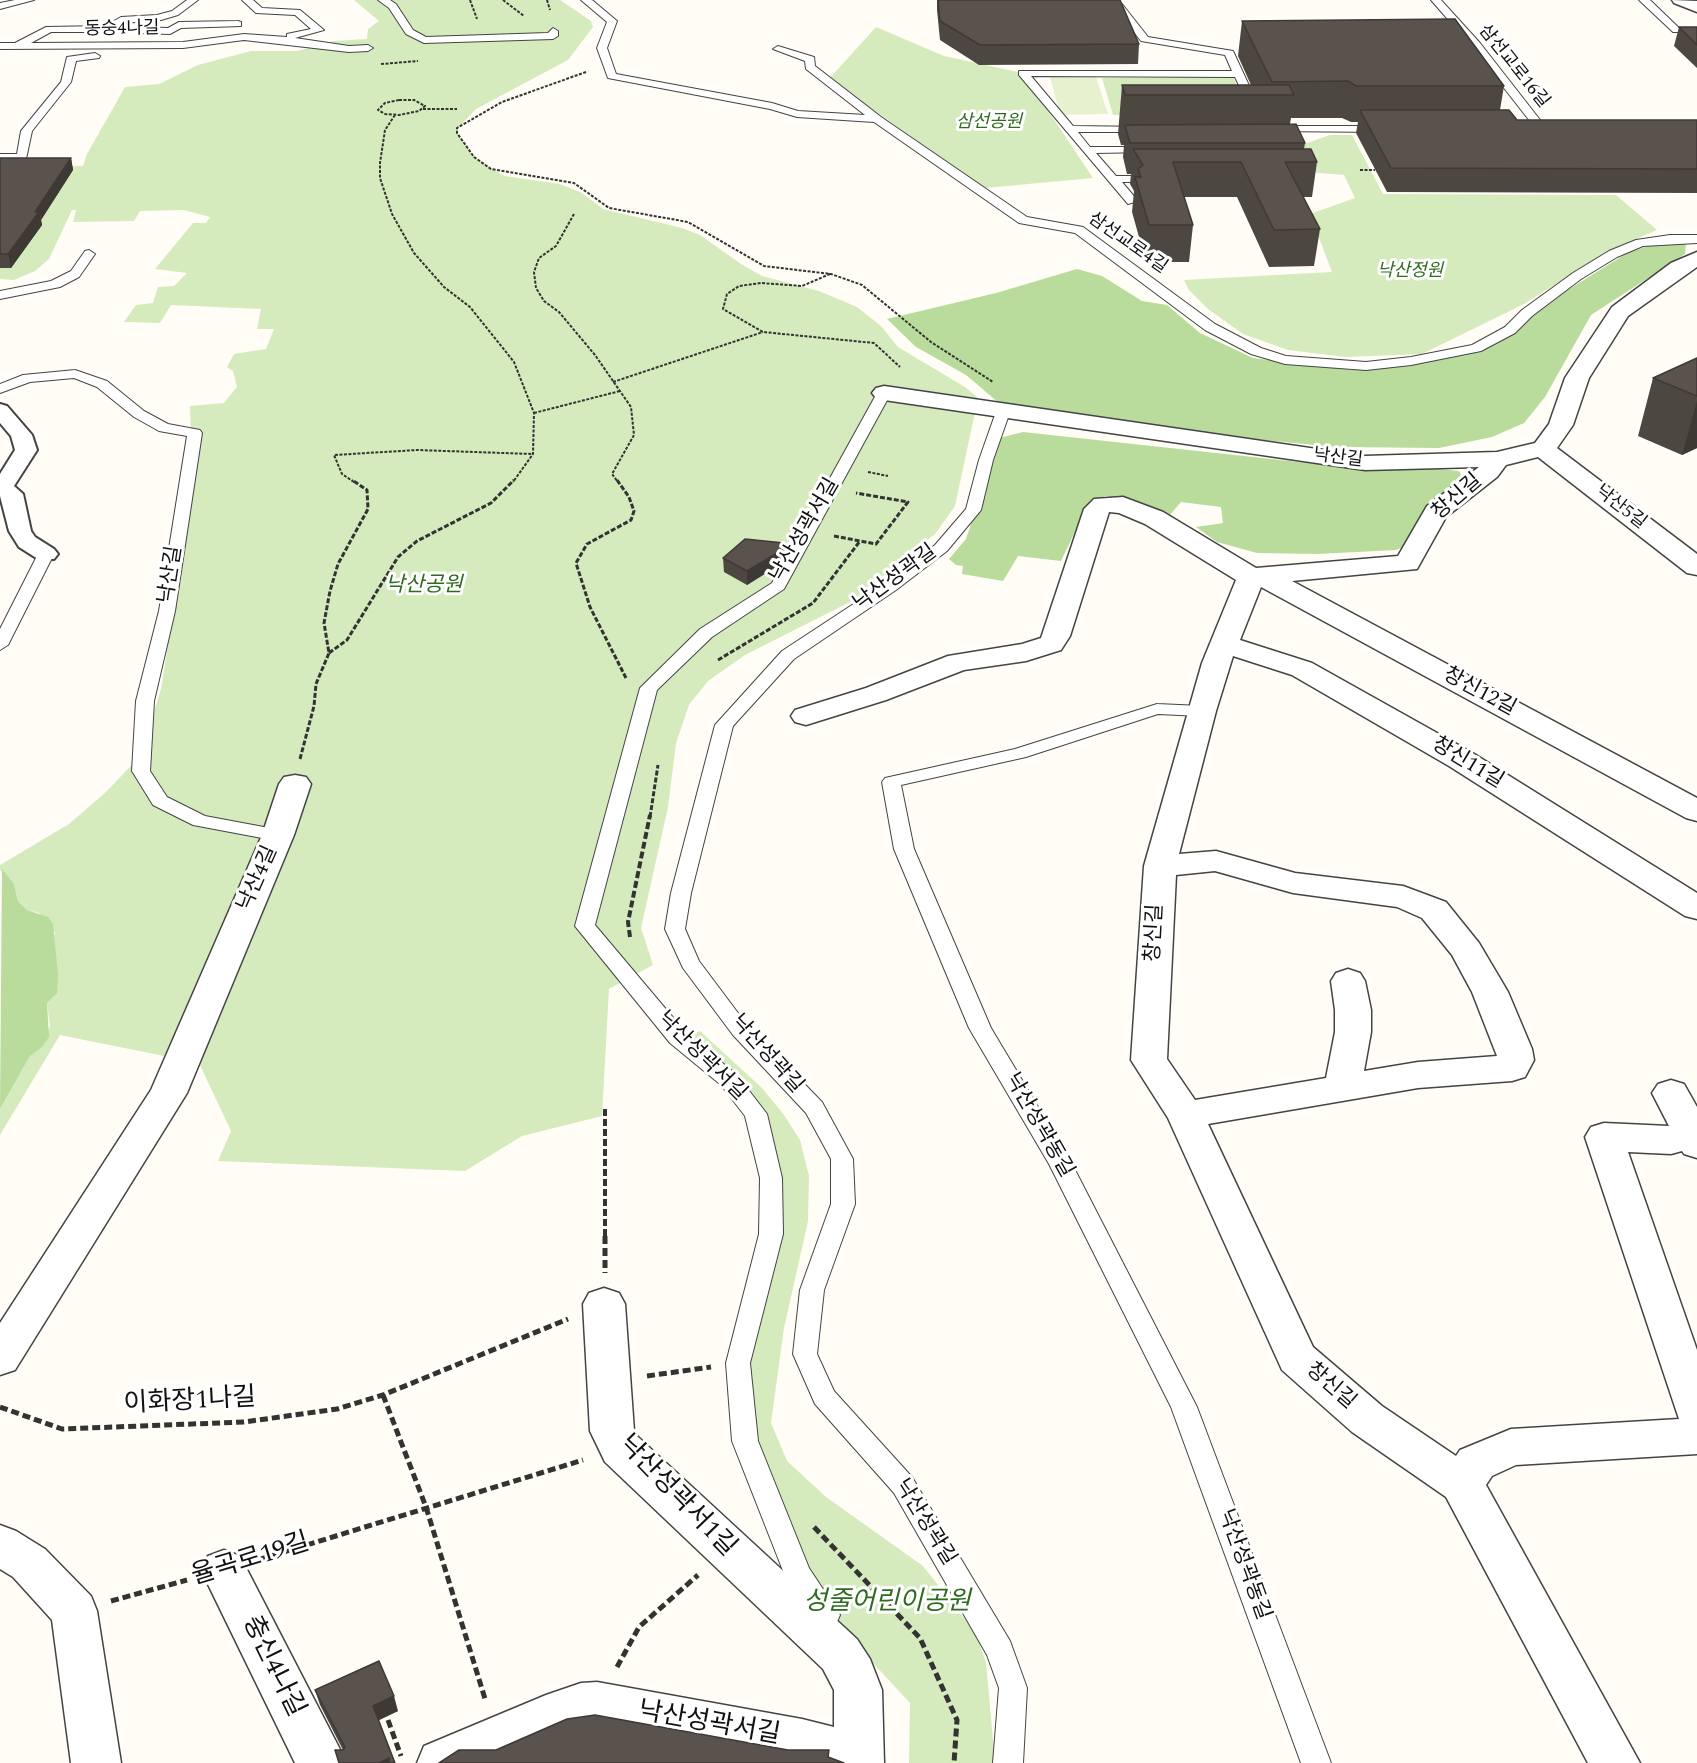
<!DOCTYPE html>
<html>
<head>
<meta charset="utf-8">
<style>
  body { margin:0 }
  canvas { display:block; background:#fffdf5 }
</style>
</head>
<body>
<canvas width="1697" height="1763"></canvas>
<script>
const ctx = document.querySelector('canvas').getContext('2d');
ctx.lineJoin = 'round';
function paint(path, color) { ctx.fillStyle = color; ctx.fill(path, 'evenodd'); }
const toPath = rows => new Path2D(rows.map(r => 'M' + r).join(''));
function strokePath(path, color, width, dash) { ctx.strokeStyle = color; ctx.lineWidth = width; ctx.lineCap = dash ? 'butt' : 'round'; ctx.setLineDash(dash || []); ctx.stroke(path); }
function write(font, color, halo, rows, align = 'center') {
  ctx.font = font + ' Spectral,"Noto Sans KR",serif'; ctx.lineWidth = 6; ctx.setLineDash([]); ctx.textBaseline = 'middle'; ctx.strokeStyle = halo; ctx.fillStyle = color; for (const [text, x, y, turn = 0] of rows) {
    ctx.save(); ctx.translate(x, y); ctx.rotate((+turn || 0) * Math.PI / 180); ctx.textAlign = isNaN(turn) ? turn : align; if (halo) ctx.strokeText(text, 0, 0); ctx.fillText(text, 0, 0); ctx.restore();
  }
}
paint(toPath([
  [354,0,560,0,591,21,593,27,568,60,476,109,458,128,457,133,474,157,504,176,560,184,582,193,603,209,682,228,700,235,741,264,762,276,819,291,857,307,881,326,898,347,965,387,978,398,955,506,935,534,852,601,745,655,708,681,689,705,676,743,668,807,641,928,653,965,609,989,602,1116,522,1136,465,1171,218,1161,231,1131,199,1063,60,1035,0,1135,0,1109,30,1056,41,1047,50,1026,47,1003,57,992,53,940,55,933,39,913,27,910,18,901,14,884,0,870,0,865,69,824,106,792,141,755,161,689,166,658,192,457,190,406,224,403,237,387,233,371,227,367,234,354,266,349,274,329,257,329,261,309,171,305,160,323,124,322,136,305,153,303,158,287,174,286,187,273,155,269,193,223,206,223,210,217,184,210,140,211,134,221,73,222,76,210,72,210,49,259,35,271,14,280,0,279,0,159,5,168,83,166,87,154,125,87,159,84,198,65,251,51,297,51,334,41,367,39,368,29,379,21],
  [876,27,944,56,1023,73,1093,178,985,188,829,79],
  [1233,77,1249,115,1113,115,1102,78],
  [1330,135,1352,135,1383,194,1616,195,1657,230,1608,251,1524,304,1422,354,1346,357,1288,350,1243,334,1208,309,1189,290,1184,280,1332,272,1310,214,1355,198,1344,175,1293,171,1284,151],
  [700,1031,762,1088,784,1115,800,1140,809,1176,808,1221,784,1328,771,1423,787,1461,826,1497,923,1566,975,1632,986,1662,995,1763,909,1763,910,1703,808,1593,745,1441,738,1363,770,1231,756,1114,678,1038]
]), '#d5ebbd');
paint(toPath([
  [1686,243,1685,254,1591,315,1545,397,1524,423,1492,437,1439,448,1336,447,1253,439,999,403,966,375,916,347,887,319,996,293,1077,269,1102,276,1142,301,1167,305,1200,333,1253,358,1353,370,1398,367,1477,351,1512,335,1547,303,1627,253,1654,244],
  [1023,432,1363,469,1438,469,1459,471,1466,483,1410,544,1396,550,1317,554,1257,553,1217,542,1196,527,1223,523,1221,507,1181,502,1169,516,1130,500,1105,496,1089,503,1061,561,1018,556,1003,581,962,574,963,566,956,565,949,559,966,539,999,438],
  [2,869,14,884,18,901,27,910,48,917,53,924,58,975,57,993,47,1003,49,1037,42,1047,30,1056,0,1109]
]), '#b9dc9c');
paint(toPath([
  [1050,77,1096,77,1108,114,1060,115]
]), '#e6f2cf');
const service = toPath([
  [15,0,34,0,0,9,0,3,15,0],
  [187,0,198,0,178,15,161,20,123,23,107,32,51,32,31,43,183,42,244,34,287,37,287,34,311,29,295,15,256,13,242,0,253,0,262,8,300,10,324,30,295,38,349,46,368,45,373,48,368,51,349,52,244,40,183,48,0,49,0,43,15,43,46,27,105,26,121,17,157,15,172,11,187,0],
  [378,0,390,0,396,4,413,30,426,37,548,33,553,28,558,31,558,36,553,39,424,43,406,34,389,8,378,0],
  [581,0,592,0,617,21,607,48,616,74,772,103,798,111,865,115,806,69,805,61,773,49,778,46,814,57,815,66,881,117,1027,217,1083,227,1215,324,1261,348,1286,356,1366,362,1411,357,1472,345,1505,327,1522,310,1573,273,1609,251,1636,240,1670,235,1697,235,1697,243,1643,246,1617,257,1581,279,1532,316,1515,333,1481,351,1411,365,1366,370,1285,364,1251,354,1205,330,1075,233,1019,223,874,122,797,117,770,109,608,78,597,48,607,22,581,0],
  [1075,0,1085,0,1086,3,1122,4,1148,37,1233,51,1259,107,1250,109,1235,77,1031,76,1073,126,1148,127,1149,129,1144,132,1078,132,1090,147,1153,147,1155,149,1149,152,1096,153,1116,176,1156,176,1162,179,1156,182,1122,182,1138,201,1128,204,1019,75,1019,71,1232,71,1225,55,1141,41,1116,9,1082,9,1079,8,1075,0],
  [1431,0,1441,0,1480,43,1544,125,1544,129,1536,129,1472,47,1431,0],
  [1639,0,1650,0,1679,28,1679,32,1673,32,1639,0],
  [238,21,241,22,241,26,181,28,170,34,137,33,132,30,137,27,168,28,179,22,238,21],
  [95,53,100,56,99,58,76,61,71,82,32,131,26,159,0,160,0,154,17,154,21,131,61,82,67,57,95,53],
  [1272,126,1384,126,1389,129,1384,132,1268,131,1267,129,1272,126],
  [89,250,95,254,79,277,60,287,0,299,0,291,51,281,71,271,85,251,89,250],
  [75,370,107,381,144,411,168,424,200,430,202,433,175,611,154,701,150,771,167,797,205,816,285,831,287,835,285,839,278,841,193,825,153,805,132,771,136,701,159,611,187,436,159,431,134,417,97,387,74,378,30,382,0,393,0,384,23,375,75,370],
  [884,389,891,393,784,589,712,637,657,690,595,925,686,1033,737,1075,767,1114,782,1178,783,1234,750,1363,758,1441,809,1568,840,1615,836,1624,826,1627,816,1624,798,1602,787,1581,732,1441,726,1363,759,1234,760,1178,745,1116,721,1085,670,1043,575,926,640,688,700,629,772,583,877,393,884,389],
  [1004,405,1011,409,993,460,981,510,947,551,896,590,794,659,733,726,691,893,685,929,699,961,747,1025,822,1102,853,1159,855,1204,824,1290,817,1354,834,1391,912,1477,1010,1641,1027,1688,1023,1763,993,1763,999,1688,987,1655,894,1493,815,1404,793,1354,800,1290,831,1204,831,1159,806,1113,733,1035,683,968,665,929,671,893,715,725,782,651,884,584,935,545,966,509,979,460,997,409,1004,405],
  [46,549,54,554,8,645,0,650,0,629,38,554,46,549],
  [1157,704,1201,706,1210,711,1201,716,1158,714,1026,757,901,785,914,849,991,1028,1071,1162,1197,1407,1331,1763,1301,1763,1171,1407,1049,1164,969,1028,894,849,882,782,885,778,1015,749,1157,704]
]);
const pedestrian = toPath([
  [0,404,7,406,32,435,37,450,14,486,23,494,31,531,35,537,54,549,58,554,54,559,38,559,19,547,9,531,0,496,0,474,15,450,11,436,0,423,0,404]
]);
const minor = toPath([
  [1672,0,1697,1,1697,12,1674,3,1672,0],
  [1697,252,1697,267,1628,316,1589,378,1573,425,1557,448,1697,554,1697,575,1687,573,1538,457,1506,465,1497,477,1446,517,1417,569,1292,581,1697,798,1697,821,1686,818,1261,587,1240,640,1312,663,1471,752,1697,893,1697,919,1685,916,1449,766,1292,675,1233,656,1216,711,1179,854,1216,851,1295,873,1403,886,1446,902,1479,943,1508,992,1532,1049,1534,1060,1525,1077,1512,1081,1418,1088,1208,1124,1313,1347,1382,1406,1456,1456,1460,1450,1511,1429,1679,1419,1585,1137,1591,1127,1604,1123,1669,1126,1652,1093,1658,1084,1671,1080,1684,1084,1697,1107,1697,1158,1684,1154,1682,1151,1671,1154,1628,1152,1697,1350,1697,1454,1516,1465,1492,1476,1486,1485,1640,1763,1588,1763,1446,1497,1352,1432,1282,1370,1168,1118,1131,1060,1144,866,1202,663,1236,580,1145,524,1119,513,1109,512,1070,636,1061,650,1026,661,964,670,886,700,806,725,795,722,791,716,795,710,866,688,948,656,1022,644,1041,638,1084,509,1094,499,1123,497,1163,512,1256,568,1398,556,1427,506,1479,467,1365,470,884,400,876,398,872,393,876,388,884,386,1365,456,1497,452,1535,443,1549,424,1565,378,1612,307,1671,263,1697,252],
  [1215,871,1293,893,1397,907,1422,918,1452,955,1472,992,1497,1056,1418,1062,1364,1071,1371,1032,1371,1010,1365,981,1360,973,1348,969,1336,973,1331,981,1335,1010,1335,1032,1326,1078,1195,1100,1167,1059,1176,875,1215,871],
  [295,775,306,777,311,784,294,835,187,1093,15,1370,0,1375,0,1323,151,1090,262,835,279,784,284,777,295,775],
  [604,1288,619,1293,625,1304,634,1431,637,1436,857,1639,870,1659,882,1690,884,1763,789,1763,597,1728,569,1732,498,1763,417,1763,424,1746,546,1695,581,1683,597,1682,802,1719,834,1727,834,1690,823,1669,605,1462,590,1431,583,1304,589,1293,604,1288],
  [0,1525,16,1531,45,1549,91,1596,97,1611,121,1763,71,1763,52,1620,13,1577,0,1569,0,1525],
  [224,1550,240,1556,347,1763,295,1763,201,1570,208,1556,224,1550]
]);
strokePath(service, '#444', 2);
strokePath(pedestrian, '#444', 4);
strokePath(minor, '#444', 3);
strokePath(toPath([
  [470,0,477,19],
  [503,0,524,16],
  [547,0,550,10],
  [381,64,418,61],
  [586,72,502,102,457,128,457,133,474,157,491,169,574,183,609,208,688,222,764,266,831,274,862,285,931,342,993,382],
  [399,100,414,100,425,106,419,111,399,115,385,114,378,110,385,103,399,100],
  [423,109,457,109],
  [395,115,385,130,380,163,380,178,392,214,414,253,444,287,470,307,514,362,534,413,533,454,513,482],
  [1360,170,1375,170],
  [574,214,556,246,539,258,534,272,536,288,544,301,559,312,595,355,631,407,634,435,612,474,618,482],
  [830,274,802,286,761,283,739,286,727,294,723,309,763,332,874,343,900,367],
  [613,382,763,332],
  [534,413,620,391],
  [868,472,888,476],
  [354,482,342,474,334,455,417,450,532,454]
]), '#333', 2, [3, 1.5]);
strokePath(toPath([
  [617,480,629,497,634,511,631,520,587,544,576,563,590,607,626,678],
  [834,536,876,544,908,502,856,493],
  [329,653,347,640,398,557,417,541,491,503,514,480],
  [718,660,813,603,860,541],
  [300,759,314,706,316,684,329,653,324,623,330,591,338,564,368,509,367,490,352,480],
  [650,817,658,765]
]), '#333', 3, [5, 2]);
strokePath(toPath([
  [630,937,628,922,650,815],
  [605,1109,605,1237]
]), '#333', 4, [7, 3]);
strokePath(toPath([
  [605,1236,605,1273],
  [647,1376,711,1367],
  [383,1395,426,1507,486,1702],
  [0,1407,62,1429,244,1422,337,1409,383,1395,568,1319],
  [814,1527,920,1638,957,1720,954,1763],
  [261,1559,583,1460],
  [111,1601,187,1580],
  [617,1667,639,1627,698,1575],
  [388,1720,401,1756]
]), '#333', 5, [8, 4]);
paint(service, '#fff');
paint(pedestrian, '#fff');
paint(minor, '#fff');
paint(toPath([
  [937,0,1120,0,1139,44,1138,64,979,65,940,40,937,10],
  [1242,21,1504,86,1500,110,1517,120,1697,120,1697,193,1387,192,1356,133,1358,122,1351,122,1342,118,1291,118,1290,124,1305,143,1304,149,1317,162,1312,197,1303,197,1320,229,1314,266,1269,267,1237,197,1184,197,1193,225,1189,262,1146,262,1132,212,1134,191,1130,184,1131,174,1127,174,1123,157,1124,145,1121,145,1118,134,1122,85,1251,85,1238,56],
  [1679,27,1697,27,1697,68,1674,46],
  [0,158,71,158,73,170,41,220,42,225,11,268,0,268],
  [1697,358,1697,448,1682,455,1638,436,1653,378],
  [784,543,784,557,779,565,747,585,724,572,723,558],
  [315,1690,398,1711,379,1720,395,1763,339,1763,335,1750,343,1750,320,1705]
]), '#4d4742');
paint(toPath([
  [71,158,73,170,41,220,42,225,11,268,8,254],
  [1697,401,1697,448,1682,455],
  [784,543,784,557,779,565,747,585,747,571],
  [394,1696,398,1711,377,1721,373,1706],
  [389,1758,391,1763,379,1763]
]), '#3f3936');
const building = toPath([
  [938,0,1120,0,1139,44,980,45,940,21,938,0],
  [1455,19,1504,86,1356,86,1348,81,1272,82,1242,21,1455,19],
  [1679,27,1697,27,1697,45,1679,27],
  [1122,85,1289,85,1294,95,1125,95,1122,85],
  [1360,110,1509,110,1517,120,1697,120,1697,169,1391,168,1360,110],
  [1296,124,1305,143,1130,143,1125,126,1126,125,1296,124],
  [1133,149,1311,149,1317,162,1285,162,1320,229,1274,230,1241,162,1173,162,1193,225,1149,225,1135,177,1141,177,1138,169,1143,165,1133,149],
  [0,158,71,158,35,212,39,212,8,254,0,254,0,158],
  [1697,358,1697,396,1653,378,1697,358],
  [745,539,784,543,779,552,747,571,723,558,745,539],
  [379,1661,394,1696,373,1706,395,1763,389,1763,389,1758,379,1763,339,1763,335,1750,343,1750,345,1747,315,1690,379,1661],
  [595,1715,788,1750,829,1750,828,1757,844,1763,439,1763,459,1750,496,1750,567,1719,595,1715]
]);
paint(building, '#5a524d');
strokePath(building, '#3f3936', 1.5);
write('18px', '#111', '#fff', [
  ["동숭4나길",122,30,-1],
  ["삼선교로16길",1513,67,51],
  ["삼선교로4길",1127,244,35],
  ["낙산길",1338,459,7],
  ["낙산5길",1620,508,38]
]);
write('italic 18px', '#2f6b1f', '#fff', [
  ["삼선공원",989,123],
  ["낙산정원",1410,272]
]);
write('21px', '#111', '#fff', [
  ["창신길",1458,498,-41],
  ["낙산성곽서길",806,531,-60],
  ["낙산길",172,575,-81],
  ["낙산성곽길",896,579,-36],
  ["창신12길",1479,693,28],
  ["창신11길",1467,764,31],
  ["낙산4길",259,879,-66],
  ["창신길",1156,933,-87],
  ["낙산성곽길",766,1055,48],
  ["낙산성곽서길",701,1057,45],
  ["낙산성곽동길",1038,1126,60],
  ["창신길",1330,1387,41],
  ["낙산성곽길",924,1523,58],
  ["낙산성곽동길",1243,1565,70]
]);
write('italic 21px', '#2f6b1f', '#fff', [
  ["낙산공원",424,587]
]);
write('26px', '#111', '#fff', [
  ["이화장1나길",190,1403,-3],
  ["낙산성곽서1길",676,1497,46],
  ["율곡로19길",251,1561,-17],
  ["충신4나길",272,1667,64],
  ["낙산성곽서길",709,1725,10]
]);
write('italic 26px', '#2f6b1f', '#fff', [
  ["성줄어린이공원",887,1604]
]);
</script>
</body>
</html>
